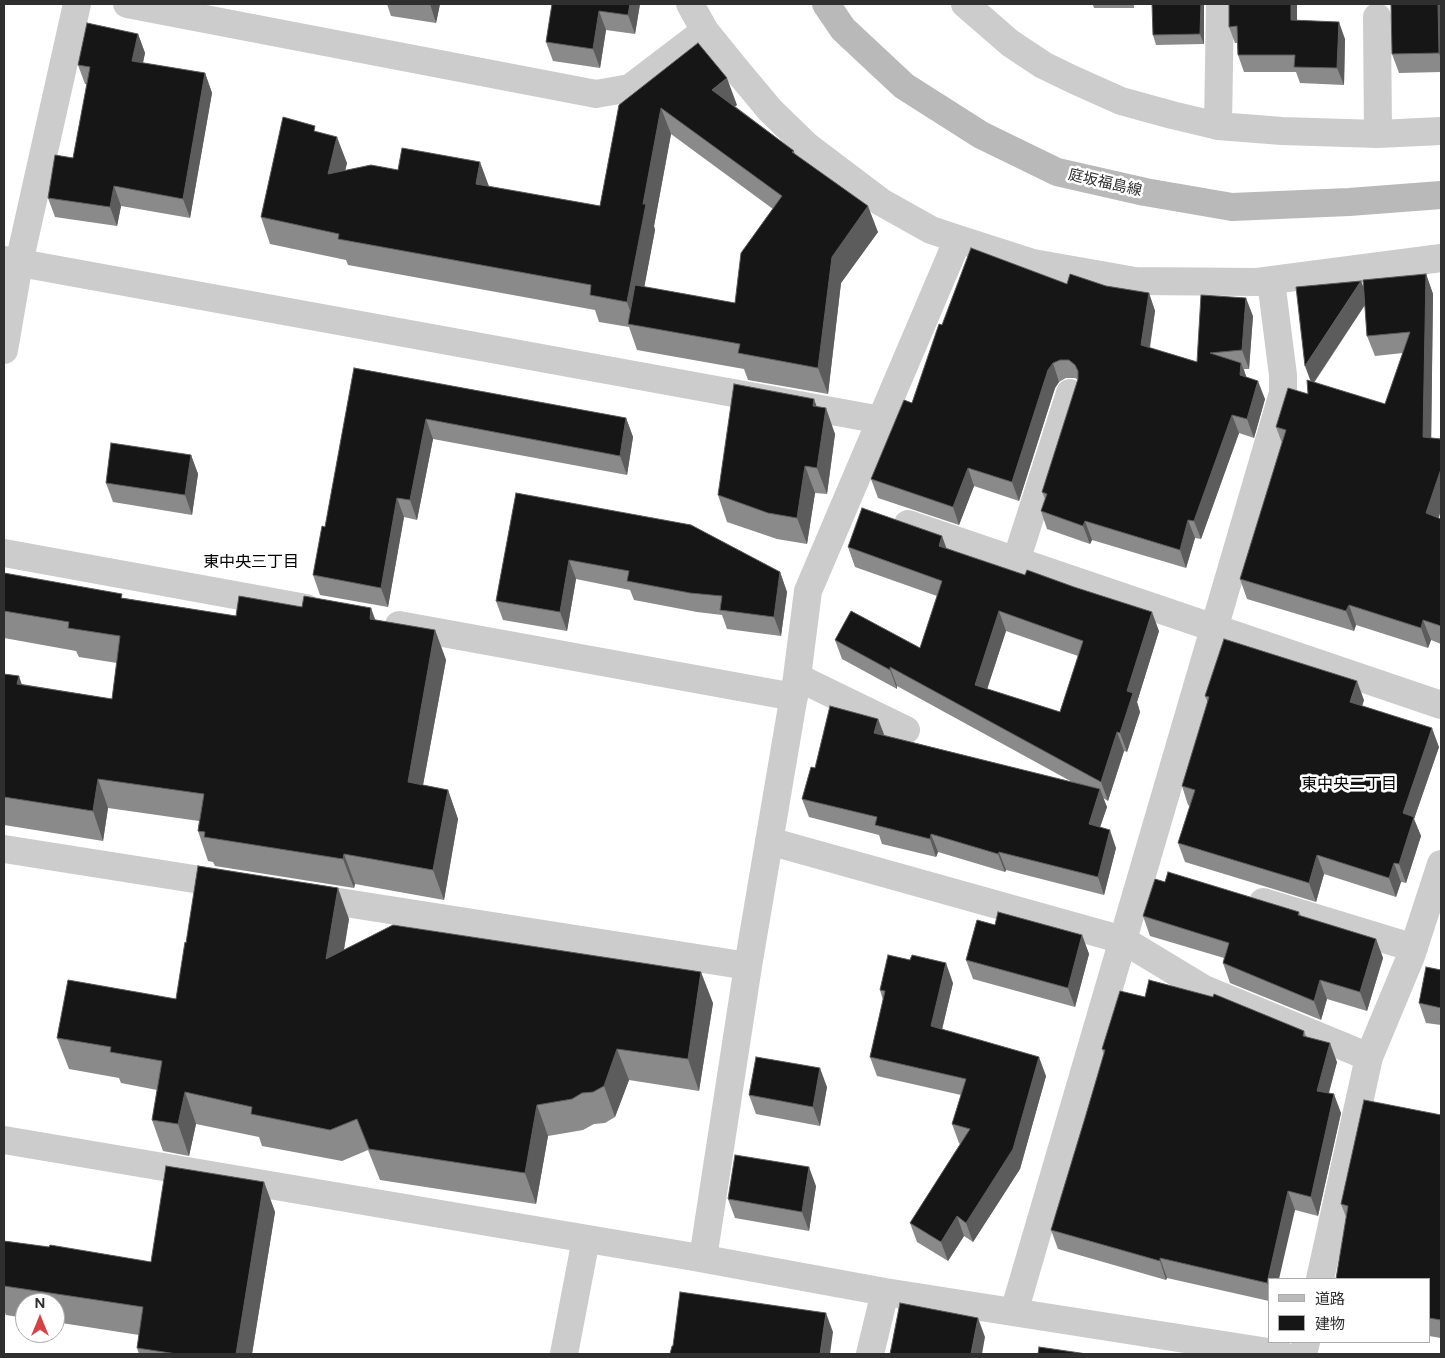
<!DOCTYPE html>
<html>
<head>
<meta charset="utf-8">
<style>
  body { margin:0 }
  #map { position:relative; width:1445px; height:1358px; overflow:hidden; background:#fff; font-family:Figtree,"Noto Sans JP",sans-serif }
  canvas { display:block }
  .frame { position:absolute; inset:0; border:5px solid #2f2f2f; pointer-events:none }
  .legend { position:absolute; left:1268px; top:1278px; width:162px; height:65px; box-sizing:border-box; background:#fff; border:1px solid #acacac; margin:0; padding:6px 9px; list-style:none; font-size:15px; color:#2f2f2f }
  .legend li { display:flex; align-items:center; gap:10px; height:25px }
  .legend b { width:25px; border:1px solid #acacac }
  .north { position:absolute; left:15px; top:1293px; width:50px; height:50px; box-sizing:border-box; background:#fff; border:1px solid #acacac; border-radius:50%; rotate:0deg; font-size:14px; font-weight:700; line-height:20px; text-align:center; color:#2f2f2f }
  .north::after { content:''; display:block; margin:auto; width:18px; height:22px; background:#d54145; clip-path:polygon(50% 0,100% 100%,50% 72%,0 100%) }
</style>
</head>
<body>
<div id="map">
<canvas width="1445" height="1358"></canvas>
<div class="frame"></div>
<ul class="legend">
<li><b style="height:6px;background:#b9b9b9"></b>道路</li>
<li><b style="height:14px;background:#161616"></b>建物</li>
</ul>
<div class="north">N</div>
</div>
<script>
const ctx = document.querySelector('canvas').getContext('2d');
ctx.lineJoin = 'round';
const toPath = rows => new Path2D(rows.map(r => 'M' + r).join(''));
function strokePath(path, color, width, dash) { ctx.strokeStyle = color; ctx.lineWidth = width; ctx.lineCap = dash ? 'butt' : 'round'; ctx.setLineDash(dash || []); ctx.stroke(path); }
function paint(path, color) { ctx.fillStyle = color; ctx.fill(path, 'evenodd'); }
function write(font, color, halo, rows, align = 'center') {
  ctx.font = font + ' Figtree,"Noto Sans JP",sans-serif'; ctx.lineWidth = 5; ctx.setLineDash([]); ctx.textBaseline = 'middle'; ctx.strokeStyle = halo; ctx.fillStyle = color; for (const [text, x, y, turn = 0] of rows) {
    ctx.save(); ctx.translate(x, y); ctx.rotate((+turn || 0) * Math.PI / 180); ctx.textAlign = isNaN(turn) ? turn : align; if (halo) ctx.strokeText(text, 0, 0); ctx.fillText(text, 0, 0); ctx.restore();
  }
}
strokePath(toPath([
  [127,4,596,94,630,88,705,31],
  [690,4,705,31,735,68,770,110,807,146,881,202,931,230,958,239,1033,263,1135,281,1257,282,1441,258],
  [965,4,1010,43,1043,65,1074,80,1121,101,1172,115,1218,126,1282,131,1378,134,1441,131],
  [1377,17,1378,134],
  [1218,126,1220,4],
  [4,260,881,420],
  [4,350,19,263,77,4],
  [908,524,1441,705],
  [4,553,306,608],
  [1016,561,1070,393],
  [399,625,794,697],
  [797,677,906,730],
  [769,841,1123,940,1204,989,1369,1057],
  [4,849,232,885],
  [307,897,748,966],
  [1263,902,1414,948],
  [4,1140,694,1257,885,1292,1281,1354],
  [703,1258,748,966,797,677,808,591,958,239],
  [1320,1279,1369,1057,1411,956,1441,864],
  [1014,1312,1283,393,1283,375,1271,281],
  [564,1354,586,1239],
  [870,1354,885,1292],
  [1303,1354,1306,1342]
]), '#ccc', 28);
strokePath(toPath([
  [826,4,843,29,904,86,981,135,1057,172,1145,192,1232,207,1349,202,1441,195]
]), '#b9b9b9', 28);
paint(toPath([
  [387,4,440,4,436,23,391,16],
  [552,4,640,4,635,34,606,30,600,68,553,61,546,42],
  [1081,4,1134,4,1134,8,1094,8,1093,5],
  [1297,4,1297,20,1345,39,1344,85,1300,83,1296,72,1244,72,1238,55,1237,43,1235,43,1229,27],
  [1441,4,1441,72,1399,73,1392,54],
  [1204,5,1204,44,1156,45,1153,35],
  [138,34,145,53,143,63,205,73,212,93,190,218,121,206,117,226,55,217,48,198,73,158,87,84,85,84,78,65],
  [619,105,737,105,735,106,794,151,795,154,878,232,841,283,828,394,748,380,744,369,637,350,629,327,599,322,595,310,348,265,346,260,270,244,261,217,318,132,347,163,345,171,489,187,600,206],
  [671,134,773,209,735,303,644,287,655,230,654,226],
  [1426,274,1433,294,1431,438,1441,439,1441,510,1439,518,1441,519,1441,644,1431,640,1428,648,1356,625,1354,631,1247,599,1240,579,1282,443,1276,427,1308,394,1311,382,1361,281,1364,289],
  [1365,305,1367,336,1375,356,1403,353,1385,404,1314,383],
  [1067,284,1106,286,1149,293,1155,311,1150,348,1197,362,1253,316,1249,369,1244,369,1246,377,1265,399,1254,438,1239,433,1201,539,1195,538,1186,568,1092,540,1090,544,1047,529,1041,511,1045,499,1042,492,1078,380,1075,378,1066,378,1059,382,1055,388,1019,501,974,486,959,525,878,498,871,479,912,403,942,325],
  [354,368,626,418,633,437,627,475,433,439,417,520,404,517,388,607,320,595,313,575,325,527],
  [817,406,835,434,827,494,815,493,807,544,777,539,727,522,718,495],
  [191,455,198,474,192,515,113,502,106,483],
  [516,493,780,572,787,592,781,636,727,629,722,615,697,612,634,600,630,590,576,579,567,631,503,620,496,601],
  [848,547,947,548,1159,631,1137,702,1140,712,1127,752,1124,751,1108,801,1103,798,1107,807,1100,827,1116,848,1104,895,1006,870,1005,872,938,852,936,857,882,844,879,835,809,817,802,799,815,768,878,719,884,735,1074,783,897,686,897,689,842,659,835,640,920,648,937,596,855,567],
  [1006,631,1078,656,1060,712,987,689],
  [4,573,123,598,236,616,376,620,435,630,446,660,423,785,448,790,458,819,444,900,355,884,354,888,215,866,213,862,208,861,198,831,199,821,108,808,103,841,4,825,4,674,22,684,112,699,117,663,79,657,76,651,4,638],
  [1205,696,1364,700,1362,706,1439,747,1414,819,1421,836,1406,883,1401,882,1396,897,1324,874,1316,902,1185,862,1178,843,1190,806,1188,805,1182,786,1208,703],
  [1165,882,1299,912,1301,916,1376,939,1383,958,1367,1011,1327,999,1321,1020,1230,983,1223,963,1224,958,1150,936,1143,916],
  [349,919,344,950,713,1003,699,1091,629,1080,615,1117,605,1123,594,1124,583,1130,548,1136,536,1204,380,1180,368,1150,342,1161,262,1146,259,1137,196,1124,189,1156,163,1151,152,1120,157,1090,121,1083,119,1078,69,1069,57,1038,176,999],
  [995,925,1082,935,1089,954,1075,1007,973,979,966,960],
  [1441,970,1441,1025,1426,1023,1419,1003],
  [953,983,942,1030,1046,1076,1020,1169,973,1242,964,1236,948,1261,917,1242,910,1223,960,1144,959,1143,952,1124,961,1095,877,1076,870,1057,883,1000,880,990],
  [1145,997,1304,1031,1306,1036,1337,1062,1329,1093,1341,1113,1318,1216,1295,1210,1269,1279,1269,1301,1167,1278,1166,1280,1058,1249,1051,1230,1085,1118,1104,1054,1102,1049],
  [827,1087,820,1126,756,1114,749,1095],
  [1441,1114,1441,1338,1429,1336,1429,1279,1346,1217,1341,1204],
  [264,1182,275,1212,252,1354,139,1354,137,1348,139,1335,55,1322,55,1303,25,1303,25,1318,6,1315,4,1311,4,1241,151,1262],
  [816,1186,809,1231,735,1218,728,1199]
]), '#8a8a8a');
paint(toPath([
  [430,4,440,4,436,23],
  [630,4,640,4,635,34,628,15],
  [1201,4,1204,4,1204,44,1200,34],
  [1291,4,1297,4,1297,37,1291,20],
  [1438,4,1441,4,1441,59,1439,53],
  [599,11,606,30,600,68,593,49],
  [1339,22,1345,39,1344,85,1337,68],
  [138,34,145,53,139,80,132,61],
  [205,73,212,93,190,218,183,199],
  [727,78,737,105,722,116,712,90],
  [661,108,671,134,654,226,655,230,637,326,635,325,627,302,643,204],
  [337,137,347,163,338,201,328,174],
  [480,162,490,189,476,184],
  [114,186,121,206,117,226,110,207],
  [868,206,878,232,841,283,828,394,818,368,832,257],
  [1426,274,1433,294,1431,457,1423,437],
  [1361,281,1368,300,1312,385,1305,366],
  [1149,293,1155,311,1147,364,1141,345],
  [1246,298,1253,316,1249,369,1242,350],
  [1053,363,1059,382,1055,388,1019,501,1012,482,1048,370],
  [1241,363,1248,381,1240,375],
  [1258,381,1265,399,1254,438,1247,419],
  [814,399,823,424,826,408,835,434,827,494,817,468,813,406],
  [1232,415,1239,433,1201,539,1194,521],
  [626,418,633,437,627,475,620,456],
  [426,419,433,439,417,520,410,500],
  [191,455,198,474,192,515,185,495],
  [805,466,815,493,807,544,797,518],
  [968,468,974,486,959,525,953,507],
  [1441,469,1441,510,1433,533,1426,513],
  [397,498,404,517,388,607,381,588],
  [1188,520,1195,538,1186,568,1180,550],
  [1085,521,1092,540,1090,544,1083,526],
  [942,536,949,555,939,546],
  [569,560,576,579,567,631,560,612],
  [780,572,787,592,781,636,774,617],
  [1349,605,1356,625,1354,631,1346,611],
  [371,608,382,638,370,619],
  [999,611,1006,631,982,705,975,685],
  [1152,612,1159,631,1137,702,1140,712,1127,752,1120,733,1127,691],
  [1423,620,1431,640,1428,648,1421,628],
  [435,630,446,660,418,812,408,782],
  [890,667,897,686,897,689,890,670],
  [19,676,29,706,17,684],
  [1357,681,1364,700,1357,721,1350,702],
  [878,719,885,737,874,733],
  [1432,728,1439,747,1414,819,1421,836,1406,883,1399,864,1403,813],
  [1117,732,1124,751,1108,801,1101,782],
  [98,779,108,808,103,841,93,811],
  [1100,789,1107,807,1095,842,1089,824],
  [448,790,458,819,444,900,433,870],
  [1110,830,1116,848,1104,895,1098,877],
  [931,834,938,852,936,857,930,839],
  [999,852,1006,870,1005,872,998,854],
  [344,854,355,884,354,888,343,859],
  [1317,855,1324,874,1316,902,1309,883],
  [1394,863,1401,882,1396,897,1389,878],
  [338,888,349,919,337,990,326,959],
  [1082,935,1089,954,1075,1007,1068,988],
  [1376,939,1383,958,1367,1011,1360,992],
  [946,963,953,983,938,1046,931,1026],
  [701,972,713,1003,699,1091,688,1059],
  [1320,980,1327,999,1321,1020,1314,1001],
  [1330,1043,1337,1062,1324,1110,1317,1091],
  [617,1049,629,1080,615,1117,604,1086],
  [1039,1057,1046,1076,1020,1169,973,1242,966,1223],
  [820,1068,827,1087,820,1126,813,1107],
  [185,1092,196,1124,189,1156,178,1124],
  [1334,1094,1341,1113,1318,1216,1311,1197],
  [537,1105,548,1136,536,1204,525,1173],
  [809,1167,816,1186,809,1231,802,1212],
  [264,1182,275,1212,252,1354,236,1354],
  [1288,1191,1295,1210,1279,1279,1269,1279,1269,1288,1267,1283],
  [957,1216,964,1236,948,1261,941,1242],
  [1160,1258,1167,1278,1166,1280,1160,1261],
  [826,1313,833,1332,830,1354,820,1354],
  [978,1318,985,1337,982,1354,971,1354]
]), '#5c5c5c');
const building = toPath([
  [552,4,630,4,628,15,599,11,593,49,546,42,552,4],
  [1152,4,1201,4,1200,34,1153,35,1152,4],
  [1229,4,1291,4,1291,20,1339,22,1337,68,1294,67,1295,55,1238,55,1237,26,1229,27,1229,4],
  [1391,4,1438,4,1439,53,1392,54,1391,4],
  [87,23,138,34,132,61,205,73,183,199,114,186,110,207,48,198,55,155,73,158,90,67,78,65,87,23],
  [698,43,727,78,712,90,794,151,792,152,868,206,832,257,818,368,738,353,740,344,628,324,635,285,735,303,741,253,782,196,661,108,643,204,646,204,627,302,590,295,591,285,338,239,339,234,261,217,283,117,315,126,314,131,337,137,328,174,371,165,398,170,402,148,480,162,476,184,600,206,619,105,698,43],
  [971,248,1067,284,1070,274,1106,286,1149,293,1141,345,1197,362,1201,295,1246,298,1242,350,1210,353,1241,363,1240,375,1258,381,1247,419,1232,415,1194,521,1188,520,1180,550,1085,521,1083,526,1041,511,1047,494,1042,492,1078,379,1078,371,1075,365,1069,360,1060,360,1053,363,1048,370,1012,482,968,468,953,507,871,479,904,400,912,403,939,324,942,325,971,248],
  [1426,274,1423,437,1441,439,1441,469,1426,513,1441,519,1441,626,1423,620,1421,628,1349,605,1346,611,1240,579,1286,430,1276,427,1288,388,1308,394,1307,380,1385,404,1410,332,1367,336,1363,280,1426,274],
  [1361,281,1305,366,1296,287,1361,281],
  [354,368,626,418,620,456,426,419,410,500,397,498,381,588,313,575,322,526,325,527,354,368],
  [734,384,814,399,813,406,826,408,817,468,805,466,797,518,768,513,718,495,734,384],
  [111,443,191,455,185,495,106,483,111,443],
  [516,493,691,525,780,572,774,617,720,610,722,596,690,593,627,581,629,571,569,560,560,612,496,601,516,493],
  [862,508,942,536,939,546,1025,575,1027,570,1074,587,1152,612,1127,691,1133,693,1120,733,1117,732,1101,782,890,667,890,670,835,640,851,611,920,648,942,581,848,547,862,508],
  [999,611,1083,641,1060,712,975,685,999,611],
  [4,573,122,594,121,598,236,616,239,596,302,607,304,596,371,608,370,619,435,630,408,782,448,790,433,870,344,854,343,859,204,837,205,832,198,831,204,794,98,779,93,811,4,797,4,674,19,676,17,684,112,699,120,636,68,628,69,622,4,611,4,573],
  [1224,639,1357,681,1350,702,1432,728,1403,813,1414,817,1399,864,1394,863,1389,878,1317,855,1309,883,1178,843,1195,790,1182,786,1209,697,1205,696,1224,639],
  [830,706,878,719,874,733,1100,789,1089,824,1110,830,1098,877,999,852,998,854,931,834,930,839,875,825,877,817,802,799,811,767,815,768,830,706],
  [198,866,338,888,326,959,393,925,701,972,688,1059,617,1049,604,1086,593,1092,582,1093,572,1099,537,1105,525,1173,369,1149,357,1119,330,1130,251,1114,252,1107,185,1092,178,1124,152,1120,162,1061,110,1052,111,1047,57,1038,68,980,176,999,185,942,186,943,198,866],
  [1168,872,1299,912,1298,915,1376,939,1360,992,1320,980,1314,1001,1223,963,1229,943,1143,916,1155,879,1165,882,1168,872],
  [998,912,1082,935,1068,988,966,960,977,920,995,925,998,912],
  [888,955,910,960,912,955,946,963,931,1026,1039,1057,1013,1149,966,1223,957,1216,941,1242,910,1223,970,1129,952,1124,966,1079,870,1057,885,991,880,990,888,955],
  [1426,967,1441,970,1441,1008,1419,1003,1426,967],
  [1149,980,1213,997,1214,994,1304,1031,1303,1036,1330,1043,1317,1091,1334,1094,1311,1197,1288,1191,1267,1283,1160,1258,1160,1261,1051,1230,1085,1118,1105,1050,1102,1049,1120,991,1145,997,1149,980],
  [756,1057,820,1068,813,1107,749,1095,756,1057],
  [1364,1100,1441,1115,1441,1114,1441,1320,1429,1318,1429,1279,1336,1279,1348,1206,1341,1204,1364,1100],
  [735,1155,809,1167,802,1212,728,1199,735,1155],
  [166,1166,264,1182,236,1354,177,1354,137,1348,143,1307,4,1286,4,1241,49,1247,50,1245,151,1262,166,1166],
  [680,1292,826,1313,820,1354,670,1354,672,1346,673,1346,680,1292],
  [900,1303,978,1318,971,1354,890,1354,900,1303],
  [1039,1347,1087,1354,1038,1354,1039,1347]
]);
paint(building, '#161616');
strokePath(building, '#5c5c5c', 1);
write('15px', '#2f2f2f', '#fff', [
  ["庭坂福島線",1105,183,13]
]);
write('16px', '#000', '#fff', [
  ["東中央三丁目",251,562],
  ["東中央二丁目",1349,784]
]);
</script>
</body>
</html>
